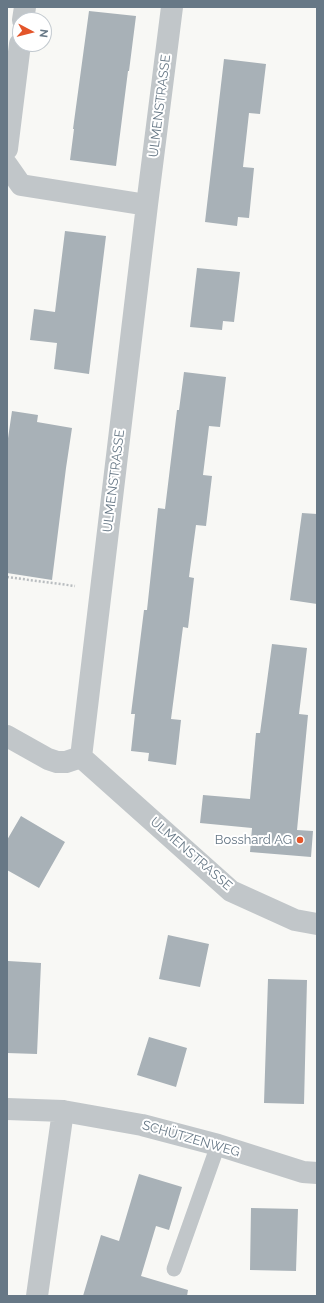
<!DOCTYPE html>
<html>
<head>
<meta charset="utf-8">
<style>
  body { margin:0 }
  #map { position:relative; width:324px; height:1303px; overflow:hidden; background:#f8f8f5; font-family:Raleway,sans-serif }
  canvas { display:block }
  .frame { position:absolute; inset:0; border:8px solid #677886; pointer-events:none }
  .north { position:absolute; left:12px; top:12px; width:40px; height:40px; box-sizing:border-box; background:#fff; border:1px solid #c2c9cf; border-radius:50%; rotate:97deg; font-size:11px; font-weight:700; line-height:16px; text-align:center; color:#677886 }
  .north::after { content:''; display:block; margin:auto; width:14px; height:18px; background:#e3552a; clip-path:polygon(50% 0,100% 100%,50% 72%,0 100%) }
</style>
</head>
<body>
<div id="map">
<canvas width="324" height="1303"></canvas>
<div class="frame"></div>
<div class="north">N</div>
</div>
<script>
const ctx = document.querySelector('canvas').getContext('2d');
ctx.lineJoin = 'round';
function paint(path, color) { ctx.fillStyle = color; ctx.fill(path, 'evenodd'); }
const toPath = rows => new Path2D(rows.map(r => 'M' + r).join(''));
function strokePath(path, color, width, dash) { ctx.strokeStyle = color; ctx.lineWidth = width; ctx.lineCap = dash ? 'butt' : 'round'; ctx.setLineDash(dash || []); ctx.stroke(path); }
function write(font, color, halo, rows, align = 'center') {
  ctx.font = font + ' Raleway,sans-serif'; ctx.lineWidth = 4; ctx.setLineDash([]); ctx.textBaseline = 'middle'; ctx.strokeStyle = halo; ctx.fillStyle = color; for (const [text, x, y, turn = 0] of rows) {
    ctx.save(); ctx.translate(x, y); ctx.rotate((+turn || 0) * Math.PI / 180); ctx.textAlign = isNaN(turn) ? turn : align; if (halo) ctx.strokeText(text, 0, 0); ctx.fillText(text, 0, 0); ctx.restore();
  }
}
paint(toPath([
  [89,11,136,16,129,71,128,71,116,166,70,160,74,129,73,129],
  [224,59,266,64,260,114,249,113,243,167,254,168,249,218,238,217,237,226,205,222],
  [65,231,106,236,89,374,54,369,57,343,30,340,34,309,55,312],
  [197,268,240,272,234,322,223,321,222,330,190,327],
  [184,372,226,377,220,427,209,426,203,475,212,476,206,526,196,525,189,577,194,578,188,628,183,627,171,719,181,720,176,765,148,761,149,753,131,751,135,714,131,714,144,610,147,610,158,508,165,509,177,410,179,410],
  [12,411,38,415,37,422,72,428,66,468,52,580,7,573,7,445],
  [302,513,317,514,317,604,290,600],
  [272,644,307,648,299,714,308,715,297,830,313,831,311,857,250,852,252,828,200,823,203,795,250,799,256,733,260,733],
  [21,816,65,842,39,888,7,870,7,840],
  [168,935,209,944,200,987,159,979],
  [8,961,41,963,37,1054,7,1053],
  [268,979,307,980,304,1104,264,1103],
  [149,1037,187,1048,176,1087,137,1075],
  [139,1174,182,1187,169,1230,156,1226,141,1276,188,1290,187,1296,83,1296,101,1235,119,1241],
  [251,1208,298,1209,296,1271,250,1270]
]), '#a8b1b7');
strokePath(toPath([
  [7,577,75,586]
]), '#b9bdc0', 2.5, [2, 2]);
strokePath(toPath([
  [174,1269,218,1145]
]), '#c1c6c9', 15);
strokePath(toPath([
  [23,20,25,7],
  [7,149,20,44],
  [7,165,21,185,147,205],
  [7,736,48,759,57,762,66,762,81,757],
  [81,757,147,205,172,7],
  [81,757,231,891,295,920,317,924],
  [7,1109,63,1111,142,1125,218,1145,303,1172,317,1173],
  [37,1296,63,1111]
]), '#c1c6c9', 22);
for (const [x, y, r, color] of [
  [300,840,4,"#e3552a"]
]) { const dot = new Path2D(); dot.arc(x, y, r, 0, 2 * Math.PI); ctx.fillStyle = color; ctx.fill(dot); strokePath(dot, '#fff', 1.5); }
write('13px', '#677886', '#fff', [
  ["ULMENSTRASSE",160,106,-83],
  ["ULMENSTRASSE",114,481,-83],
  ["ULMENSTRASSE",191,854,41],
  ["SCHÜTZENWEG",191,1139,16]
]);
write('13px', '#677886', '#fff', [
  ["Bosshard AG",292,840]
], 'right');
</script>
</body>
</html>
